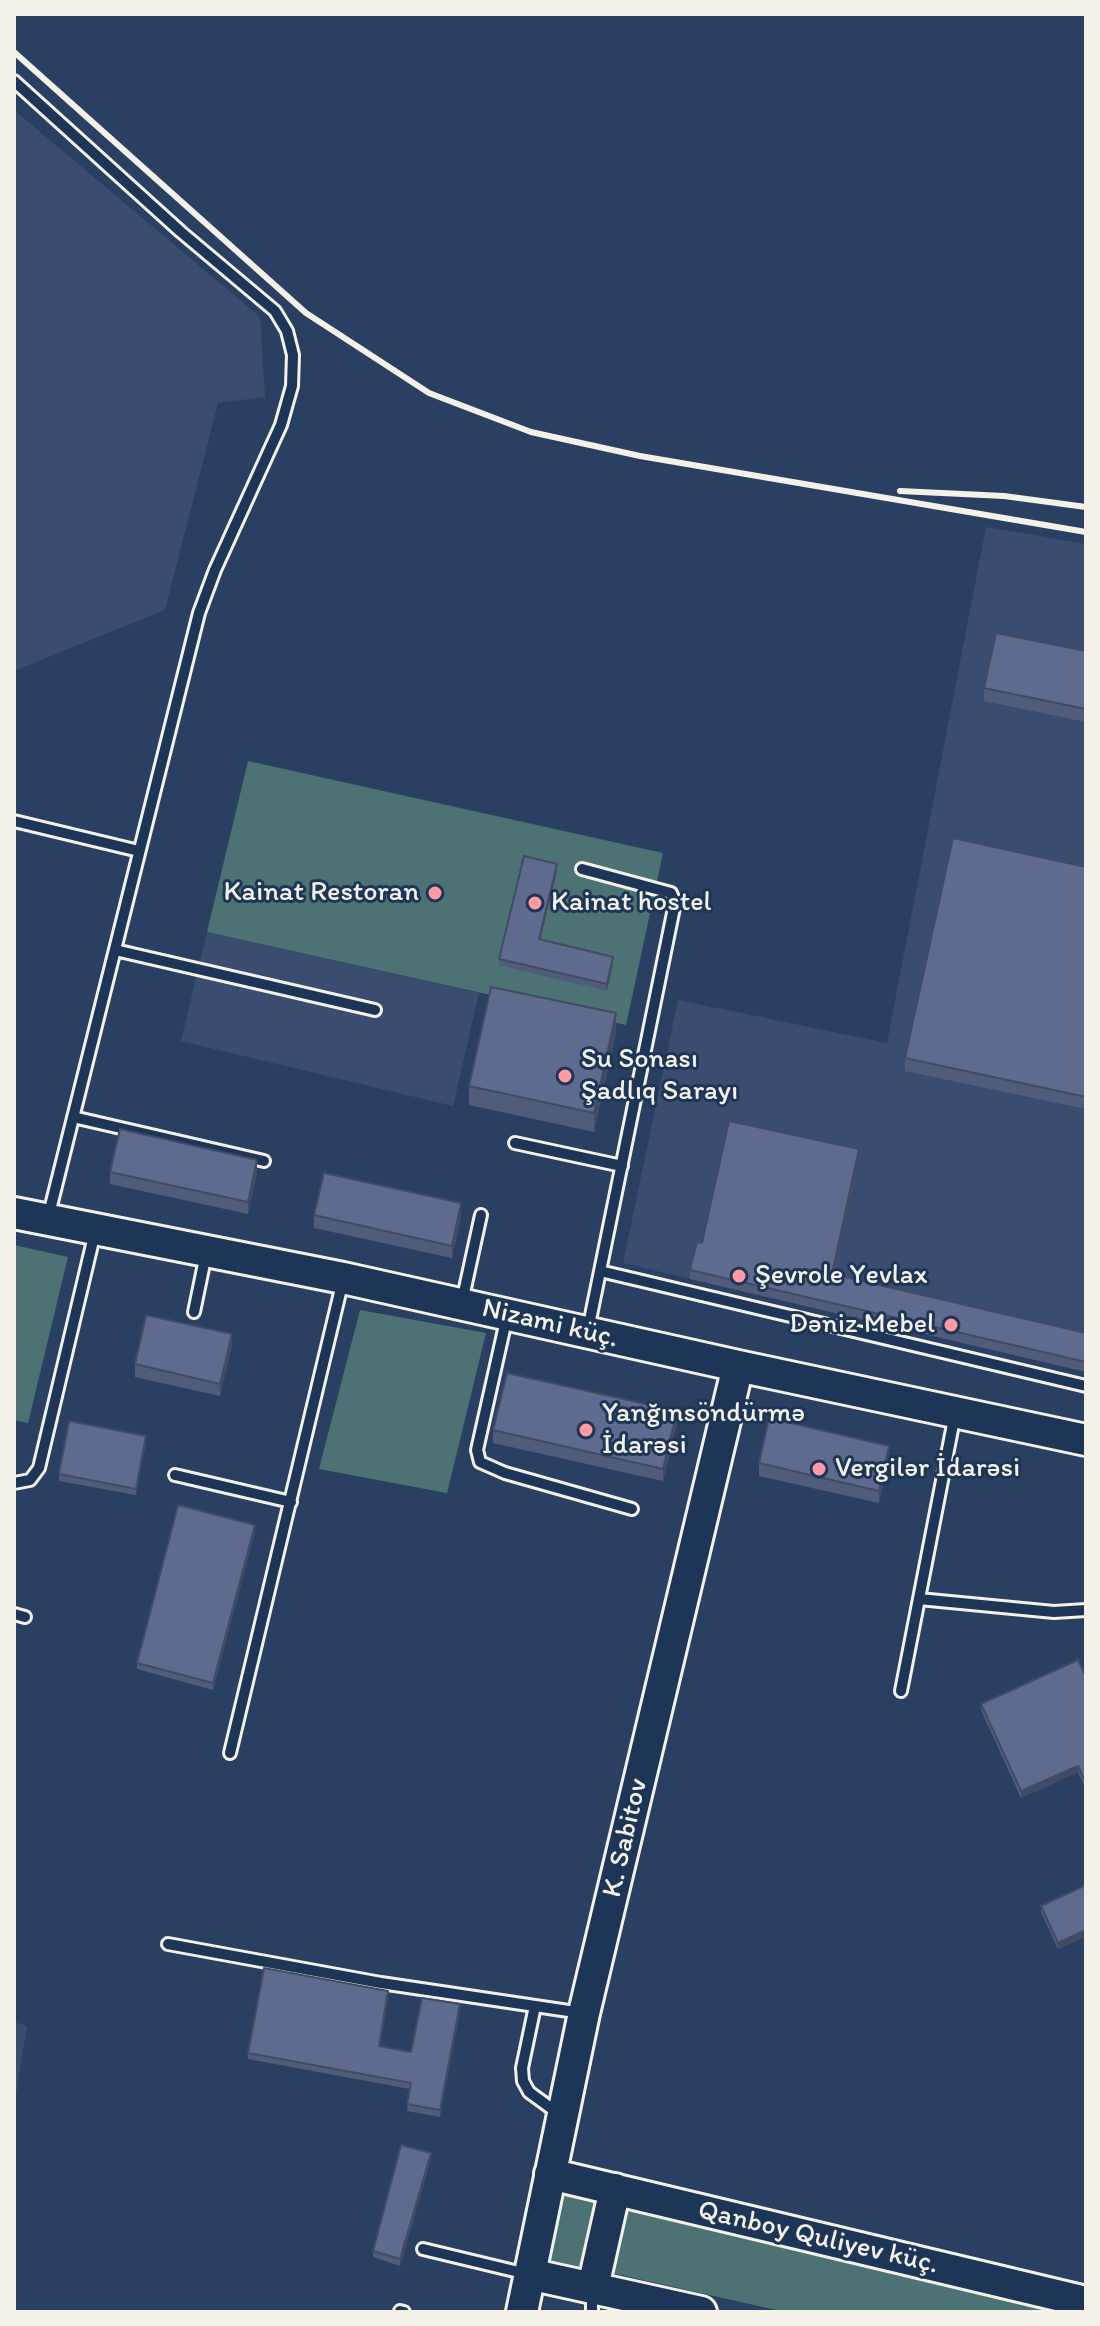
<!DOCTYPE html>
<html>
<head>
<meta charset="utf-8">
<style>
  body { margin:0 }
  #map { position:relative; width:1100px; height:2326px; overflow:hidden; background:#2a4062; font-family:Itim,sans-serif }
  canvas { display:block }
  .frame { position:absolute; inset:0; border:16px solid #f4f1e8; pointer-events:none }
</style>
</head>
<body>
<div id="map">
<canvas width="1100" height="2326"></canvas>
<div class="frame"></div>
</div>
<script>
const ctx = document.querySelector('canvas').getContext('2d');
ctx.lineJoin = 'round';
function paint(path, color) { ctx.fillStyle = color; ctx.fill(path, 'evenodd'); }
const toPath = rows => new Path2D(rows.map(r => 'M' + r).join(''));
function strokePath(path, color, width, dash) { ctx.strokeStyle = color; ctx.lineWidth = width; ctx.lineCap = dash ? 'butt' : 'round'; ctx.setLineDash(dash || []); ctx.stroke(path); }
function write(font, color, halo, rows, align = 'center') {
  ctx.font = font + ' Itim,sans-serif'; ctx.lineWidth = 6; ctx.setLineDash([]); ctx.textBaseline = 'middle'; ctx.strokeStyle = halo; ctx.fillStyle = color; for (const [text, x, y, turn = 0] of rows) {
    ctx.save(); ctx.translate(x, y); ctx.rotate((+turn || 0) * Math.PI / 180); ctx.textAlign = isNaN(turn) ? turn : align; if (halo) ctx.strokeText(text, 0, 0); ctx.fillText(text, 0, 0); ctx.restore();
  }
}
paint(toPath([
  [14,110,260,317,265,397,218,403,165,610,14,671],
  [986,527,1086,544,1086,1342,697,1252,690,1279,623,1263,678,1000,887,1043],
  [207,932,479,993,453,1106,181,1041],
  [14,2022,27,2026,14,2107]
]), '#3a4d70');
paint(toPath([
  [248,761,663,853,626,1025,207,932],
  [14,1245,68,1257,28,1423,14,1420],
  [360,1310,486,1333,447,1493,319,1469],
  [561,2194,595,2202,580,2269,545,2262],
  [625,2210,1053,2312,785,2312,612,2273]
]), '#4d7273');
const lane = toPath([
  [14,81,181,232,275,311,287,331,293,355,292,386,281,425,215,570,199,613,48,1218],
  [14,821,139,851],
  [582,869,671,893,675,903,588,1330],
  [115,950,375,1010],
  [73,1117,264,1161],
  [515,1143,622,1166],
  [600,1271,1086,1386],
  [462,1302,481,1215],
  [194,1312,206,1254],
  [507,1316,477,1450,480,1462,505,1473,632,1509],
  [175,1475,291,1502],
  [14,1483,30,1480,39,1468,95,1232],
  [919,1599,1054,1612,1086,1610],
  [14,1614,25,1617],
  [901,1691,955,1414],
  [230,1753,343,1280],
  [168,1944,381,1983,582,2013],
  [535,2006,522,2068,523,2081,529,2092,559,2114],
  [423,2249,527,2274],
  [400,2311,404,2312],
  [592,2312,592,2293]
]);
const secondary = toPath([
  [14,1213,343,1278,738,1366,1086,1440],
  [550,2174,1086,2302],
  [529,2274,701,2312],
  [593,2287,615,2189],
  [522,2312,584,2013,738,1366]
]);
strokePath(lane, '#f4f1e8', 16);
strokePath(secondary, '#f4f1e8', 36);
strokePath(lane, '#1d3557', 10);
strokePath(secondary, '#1d3557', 30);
strokePath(toPath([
  [14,52,306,313,429,393,531,432,640,456,1086,532],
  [900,491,1004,496,1086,507]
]), '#f4f1e8', 6);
paint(toPath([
  [1086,651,1086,722,984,701,984,688],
  [1086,867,1086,1109,905,1071,905,1058],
  [557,871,540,939,613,963,607,991,499,965,499,959],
  [616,1032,594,1132,469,1105,469,1086],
  [859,1159,834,1274,1086,1333,1086,1372,690,1279,690,1270,702,1243],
  [110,1172,257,1172,248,1214,110,1184],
  [314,1215,461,1216,452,1258,314,1228],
  [232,1346,220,1396,135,1377,135,1364],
  [677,1424,663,1481,493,1443,493,1430],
  [146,1442,136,1495,59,1481,59,1474],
  [889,1458,879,1503,759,1476,759,1463],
  [255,1531,213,1690,137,1669,137,1663],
  [1086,1677,1086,1790,1078,1772,1021,1798,981,1710,981,1704],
  [1086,1885,1086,1936,1058,1949,1041,1912,1041,1906],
  [388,1998,380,2046,411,2052,460,2011,440,2117,407,2111,410,2089,248,2059,248,2053],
  [431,2159,400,2266,373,2257,373,2251]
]), '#515c7b');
paint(toPath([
  [557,864,557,871,539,945,539,939],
  [613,957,613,963,607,991,607,984],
  [616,1013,616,1032,594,1132,594,1113],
  [859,1149,859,1159,832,1283,832,1274],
  [257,1160,257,1172,248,1214,248,1202],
  [461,1203,461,1216,452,1258,452,1246],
  [232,1334,232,1346,220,1396,220,1384],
  [677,1411,677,1424,663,1481,663,1469],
  [146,1436,146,1442,136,1495,136,1489],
  [889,1446,889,1458,879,1503,879,1491],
  [255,1525,255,1531,213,1690,213,1683],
  [1078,1766,1078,1772,1021,1798,1021,1791],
  [1086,1930,1086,1936,1058,1949,1058,1943],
  [388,1991,388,1998,379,2052,379,2046],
  [460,2004,460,2011,440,2117,440,2110],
  [431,2153,431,2159,400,2266,400,2259]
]), '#424b64');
const building = toPath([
  [996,633,1086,651,1086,709,984,688,996,633],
  [953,838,1086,867,1086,1097,905,1058,953,838],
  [524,856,557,864,539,939,613,957,607,984,499,959,524,856],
  [491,987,616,1013,594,1113,469,1086,491,987],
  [729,1121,859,1149,832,1274,1086,1333,1086,1362,690,1270,697,1242,702,1243,729,1121],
  [120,1129,257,1160,248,1202,110,1172,120,1129],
  [324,1173,461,1203,452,1246,314,1215,324,1173],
  [146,1315,232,1334,220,1384,135,1364,146,1315],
  [507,1373,677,1411,663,1469,493,1430,507,1373],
  [769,1418,889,1446,879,1491,759,1463,769,1418],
  [69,1421,146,1436,136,1489,59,1474,69,1421],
  [178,1505,255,1525,213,1683,137,1663,178,1505],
  [1078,1660,1086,1677,1086,1783,1078,1766,1021,1791,981,1704,1078,1660],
  [1086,1885,1086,1930,1058,1943,1041,1906,1086,1885],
  [264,1968,388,1991,379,2046,411,2052,422,1998,460,2004,440,2110,407,2104,411,2083,248,2053,264,1968],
  [401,2145,431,2153,400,2259,373,2251,401,2145]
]);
paint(building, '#5e6b8f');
strokePath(building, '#424b64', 2);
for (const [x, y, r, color] of [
  [435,893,8,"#ff9aa2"],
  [535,903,8,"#ff9aa2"],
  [565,1076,8,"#ff9aa2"],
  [739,1276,8,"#ff9aa2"],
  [951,1325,8,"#ff9aa2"],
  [586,1430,8,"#ff9aa2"],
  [819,1469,8,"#ff9aa2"]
]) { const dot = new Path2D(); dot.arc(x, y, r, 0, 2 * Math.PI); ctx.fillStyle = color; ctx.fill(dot); strokePath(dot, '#1d3557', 3); }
write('28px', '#f4f1e8', '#1d3557', [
  ["Kainat Restoran",419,893,"right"],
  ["Kainat hostel",551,903],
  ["Su Sonası",581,1060],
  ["Şadlıq Sarayı",581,1092],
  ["Şevrole Yevlax",755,1276],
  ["Dəniz Mebel",935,1325,"right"],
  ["Yanğınsöndürmə",602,1414],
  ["İdarəsi",602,1446],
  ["Vergilər İdarəsi",835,1469]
], 'left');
write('28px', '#f4f1e8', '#1d3557', [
  ["Nizami küç.",550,1324,13],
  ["K. Sabitov",626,1838,-77],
  ["Qanboy Quliyev küç.",818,2238,13]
]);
</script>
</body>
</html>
